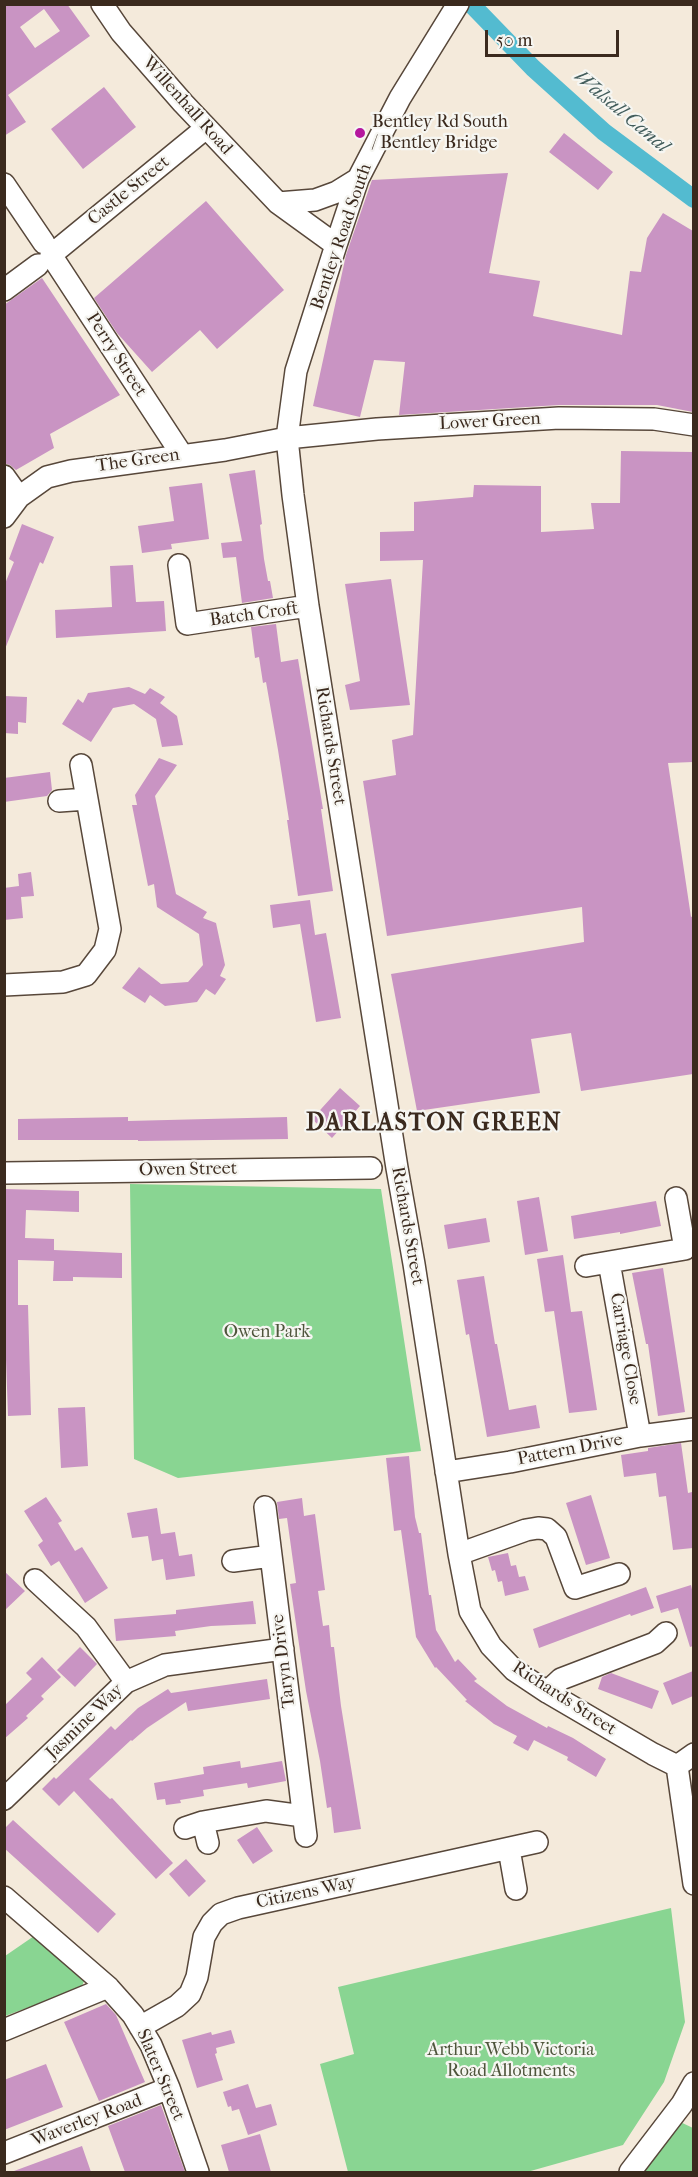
<!DOCTYPE html>
<html>
<head>
<meta charset="utf-8">
<style>
  body { margin:0 }
  #map { position:relative; width:698px; height:2177px; overflow:hidden; background:#f4eadb; font-family:"IM FELL French Canon",serif }
  canvas { display:block }
  .frame { position:absolute; inset:0; border:6px solid #3b2a1e; pointer-events:none }
  .scale { position:absolute; left:485px; top:30px; width:134px; height:27px; box-sizing:border-box; border:3px solid #3b2a1e; border-top:0; padding-left:8px; font-size:18px; line-height:21px; white-space:nowrap; color:#3b2a1e; -webkit-text-stroke:4px #f6f6f2; paint-order:stroke }
</style>
</head>
<body>
<div id="map">
<canvas width="698" height="2177"></canvas>
<div class="frame"></div>
<div class="scale">50 m</div>
</div>
<script>
const ctx = document.querySelector('canvas').getContext('2d');
ctx.lineJoin = 'round';
function paint(path, color) { ctx.fillStyle = color; ctx.fill(path, 'evenodd'); }
const toPath = rows => new Path2D(rows.map(r => 'M' + r).join(''));
function strokePath(path, color, width, dash) { ctx.strokeStyle = color; ctx.lineWidth = width; ctx.lineCap = dash ? 'butt' : 'round'; ctx.setLineDash(dash || []); ctx.stroke(path); }
function write(font, color, halo, rows, align = 'center') {
  ctx.font = font + ' "IM FELL French Canon",serif'; ctx.lineWidth = 4.5; ctx.setLineDash([]); ctx.textBaseline = 'middle'; ctx.strokeStyle = halo; ctx.fillStyle = color; for (const [text, x, y, turn = 0] of rows) {
    ctx.save(); ctx.translate(x, y); ctx.rotate((+turn || 0) * Math.PI / 180); ctx.textAlign = isNaN(turn) ? turn : align; if (halo) ctx.strokeText(text, 0, 0); ctx.fillText(text, 0, 0); ctx.restore();
  }
}
paint(toPath([
  [130,1184,381,1189,421,1451,178,1478,134,1459],
  [671,1908,685,2022,664,2082,623,2145,527,2172,348,2172,320,2064,354,2054,338,1987],
  [37,1934,86,1977,81,1988,5,2016,5,1956],
  [676,2120,693,2128,693,2172,637,2172]
]), '#89d592');
strokePath(toPath([
  [471,4,533,68,604,132,694,199]
]), '#53bbd0', 18);
paint(toPath([
  [4,4,67,4,90,36,8,95,26,122,4,136],
  [44,9,60,31,35,48,20,27],
  [104,87,136,127,83,169,51,129],
  [564,133,613,172,598,190,549,152],
  [508,173,489,273,540,281,533,316,622,335,630,271,641,272,647,238,663,213,693,231,693,412,657,405,559,405,399,415,405,362,374,360,360,417,313,406,346,255,372,180],
  [206,201,284,290,217,349,200,330,152,372,117,333,94,298],
  [42,278,120,395,50,434,54,448,16,470,10,465,4,463,4,305],
  [621,451,693,452,693,762,668,763,691,917,693,916,693,1074,581,1091,571,1033,531,1039,540,1093,417,1111,391,974,584,942,582,907,387,936,363,781,396,775,392,740,413,735,423,560,380,561,380,532,414,531,414,502,473,497,474,485,541,486,541,532,594,529,591,503,620,503],
  [255,470,262,524,260,525,264,559,268,581,270,581,273,598,242,603,236,557,223,558,221,543,242,541,229,474],
  [202,483,209,539,171,544,172,549,142,553,138,526,174,521,169,487],
  [22,524,54,537,43,564,40,562,5,649,4,586,14,562,9,559],
  [133,565,136,602,164,601,166,631,56,638,55,610,112,607,110,566],
  [391,579,410,705,350,710,345,685,360,681,345,584],
  [276,624,281,662,298,659,323,809,321,809,333,891,298,896,287,820,289,820,278,750,266,682,263,683,259,657,255,658,251,627],
  [129,687,145,694,150,688,165,697,160,703,177,716,183,745,162,747,156,719,134,704,113,708,91,742,62,724,78,699,83,703,88,693],
  [4,696,27,697,26,723,18,722,18,734,4,733],
  [159,758,177,765,155,796,176,894,207,912,203,918,216,923,225,965,220,976,226,979,215,995,206,989,197,1002,165,1006,150,995,145,1003,122,988,139,967,161,984,188,982,203,965,199,934,157,907,154,884,148,886,132,805,137,805,135,795],
  [50,772,52,790,47,796,4,802,4,778],
  [31,872,34,896,21,897,23,918,4,920,4,888,19,886,18,874],
  [310,900,315,935,326,933,341,1018,316,1022,300,924,273,928,270,905],
  [340,1088,360,1106,332,1138,312,1119],
  [128,1117,128,1121,287,1117,288,1139,138,1141,138,1140,18,1140,18,1119],
  [4,1189,79,1191,79,1212,26,1210,25,1238,54,1239,54,1256,54,1250,122,1253,122,1278,73,1277,73,1281,53,1281,54,1261,18,1260,18,1305,28,1305,31,1415,8,1416,4,1303],
  [539,1197,548,1251,525,1255,517,1201],
  [656,1201,661,1226,620,1234,620,1232,574,1239,571,1216],
  [486,1218,490,1242,448,1249,444,1225],
  [563,1255,571,1312,582,1311,597,1410,569,1413,554,1311,545,1312,537,1259],
  [663,1268,685,1412,658,1416,648,1344,646,1344,632,1273],
  [484,1276,495,1344,497,1344,509,1410,536,1405,540,1428,487,1437,469,1334,466,1335,457,1280],
  [85,1407,88,1466,61,1468,58,1408],
  [681,1443,688,1493,692,1492,693,1502,693,1548,673,1550,666,1496,659,1497,656,1473,624,1477,621,1455,648,1451,648,1448],
  [409,1456,415,1517,419,1533,421,1533,429,1595,431,1595,436,1630,455,1662,458,1659,477,1679,474,1681,507,1706,547,1728,548,1726,573,1738,606,1759,596,1777,567,1760,568,1757,534,1740,528,1751,513,1743,517,1736,494,1724,465,1701,467,1700,436,1667,435,1668,416,1637,401,1530,394,1531,386,1458],
  [591,1495,610,1558,586,1565,566,1503],
  [46,1497,62,1521,58,1523,75,1551,82,1547,108,1588,85,1603,59,1561,51,1566,38,1545,43,1541,24,1511],
  [302,1498,304,1516,315,1514,325,1590,318,1591,323,1626,329,1625,331,1647,334,1647,341,1706,361,1829,334,1833,331,1807,327,1808,320,1761,306,1691,290,1584,296,1583,287,1518,279,1519,277,1502],
  [157,1508,161,1534,175,1532,179,1556,192,1554,195,1576,166,1580,163,1559,152,1561,148,1536,132,1538,127,1513],
  [508,1553,511,1566,516,1565,519,1577,525,1576,529,1590,505,1596,502,1581,498,1582,495,1570,492,1571,488,1557],
  [4,1571,25,1591,4,1611],
  [691,1585,693,1594,693,1646,690,1647,678,1608,661,1613,656,1596],
  [646,1587,654,1608,631,1616,630,1614,539,1648,533,1629],
  [253,1601,256,1624,211,1626,175,1631,176,1636,116,1641,114,1619,176,1614,176,1610],
  [80,1647,97,1664,75,1687,57,1670],
  [42,1657,61,1677,41,1696,44,1699,26,1716,28,1718,4,1739,4,1706,32,1679,26,1673],
  [693,1671,693,1696,672,1705,663,1683],
  [611,1673,659,1691,652,1709,598,1689,602,1677],
  [267,1679,270,1699,188,1711,186,1702,147,1728,132,1741,131,1740,89,1779,110,1799,112,1798,173,1863,156,1879,74,1791,59,1806,42,1789,54,1777,56,1779,111,1726,115,1730,138,1708,168,1689,171,1693],
  [240,1761,241,1768,282,1761,286,1781,248,1788,247,1783,203,1790,204,1796,180,1800,181,1803,166,1805,165,1799,157,1800,154,1783,204,1774,203,1767],
  [13,1820,116,1914,98,1933,4,1848,4,1829],
  [257,1827,273,1851,253,1864,237,1840],
  [186,1859,206,1881,189,1897,169,1874],
  [106,2004,116,2015,145,2082,99,2101,64,2022],
  [231,2030,235,2043,216,2048,217,2053,215,2054,223,2080,197,2088,182,2040,211,2032,212,2035],
  [46,2064,63,2107,4,2130,4,2080],
  [248,2084,256,2108,271,2104,277,2125,248,2135,239,2109,232,2111,231,2106,228,2107,223,2092],
  [161,2105,185,2172,125,2172,108,2126],
  [260,2134,271,2172,229,2172,221,2145],
  [82,2146,91,2172,15,2172,14,2171]
]), '#c994c3');
const minor = toPath([
  [102,4,121,32,183,103,278,203,336,245],
  [458,4,400,98,358,179,336,245,296,371,287,438,293,495,308,606,397,1168,414,1264,459,1554,470,1611,491,1646,514,1670,547,1692,653,1754,677,1766],
  [4,184,44,243],
  [278,203,315,200,337,192,358,179],
  [4,290,38,265],
  [182,455,51,255,206,128],
  [4,476,19,497],
  [4,517,19,497,47,477,71,471,225,450,287,438,377,429,559,418,654,419,694,425],
  [179,565,187,624,308,606],
  [59,801,87,799],
  [4,985,63,982,86,975,105,950,110,929,81,765],
  [4,1173,371,1168],
  [609,1262,640,1436],
  [586,1266,685,1249,676,1198],
  [446,1472,510,1462,640,1436,694,1429],
  [265,1507,306,1836],
  [459,1554,526,1530,538,1528,547,1529,556,1537,575,1588,619,1574],
  [233,1561,271,1556],
  [35,1580,86,1627,126,1682],
  [547,1692,561,1679,655,1643,666,1633],
  [677,1766,694,1884],
  [677,1766,694,1754],
  [4,1799,126,1682,165,1665,283,1649],
  [203,1822,208,1843],
  [185,1828,203,1822,266,1811,303,1816],
  [509,1849,516,1889],
  [4,1897,108,1987,133,2015,151,2045,169,2088,198,2172],
  [140,2027,177,2006,190,1994,197,1977,204,1937,212,1923,221,1914,238,1908,537,1842],
  [4,2030,108,1987],
  [4,2153,169,2088],
  [630,2172,682,2104,694,2083]
]);
strokePath(minor, '#57473a', 24);
strokePath(minor, '#fff', 21);
for (const [x, y, r, color] of [
  [360,133,6,"#b5179e"]
]) { const dot = new Path2D(); dot.arc(x, y, r, 0, 2 * Math.PI); ctx.fillStyle = color; ctx.fill(dot); strokePath(dot, '#f6f6f2', 2); }
write('18px', '#3b2a1e', '#f6f6f2', [
  ["Willenhall Road",187,106,48],
  ["Castle Street",129,191,-39],
  ["Bentley Road South",342,237,-71],
  ["Perry Street",116,355,57],
  ["Lower Green",490,422,-3],
  ["The Green",138,461,-8],
  ["Batch Croft",254,615,-8],
  ["Richards Street",330,746,81],
  ["Owen Street",188,1170,-1],
  ["Richards Street",407,1226,80],
  ["Carriage Close",625,1349,80],
  ["Pattern Drive",570,1450,-11],
  ["Taryn Drive",284,1661,-97],
  ["Richards Street",564,1699,33],
  ["Jasmine Way",85,1722,-44],
  ["Citizens Way",306,1893,-12],
  ["Slater Street",160,2075,67],
  ["Waverley Road",87,2121,-21]
]);
write('18px', '#3b2a1e', '#f6f6f2', [
  ["Bentley Rd South",372,123],
  ["/ Bentley Bridge",372,144]
], 'left');
write('18px', '#4e553b', '#f6f6f2', [
  ["Owen Park",267,1333],
  ["Arthur Webb Victoria",511,2051],
  ["Road Allotments",511,2072]
]);
write('italic 20px', '#435d5c', '#f6f6f2', [
  ["Walsall Canal",621,112,40]
]);
ctx.letterSpacing = '1.5px';
write('bold 24px', '#3b2a1e', '#f6f6f2', [
  ["DARLASTON GREEN",434,1124]
]);
ctx.letterSpacing = '0px';
</script>
</body>
</html>
